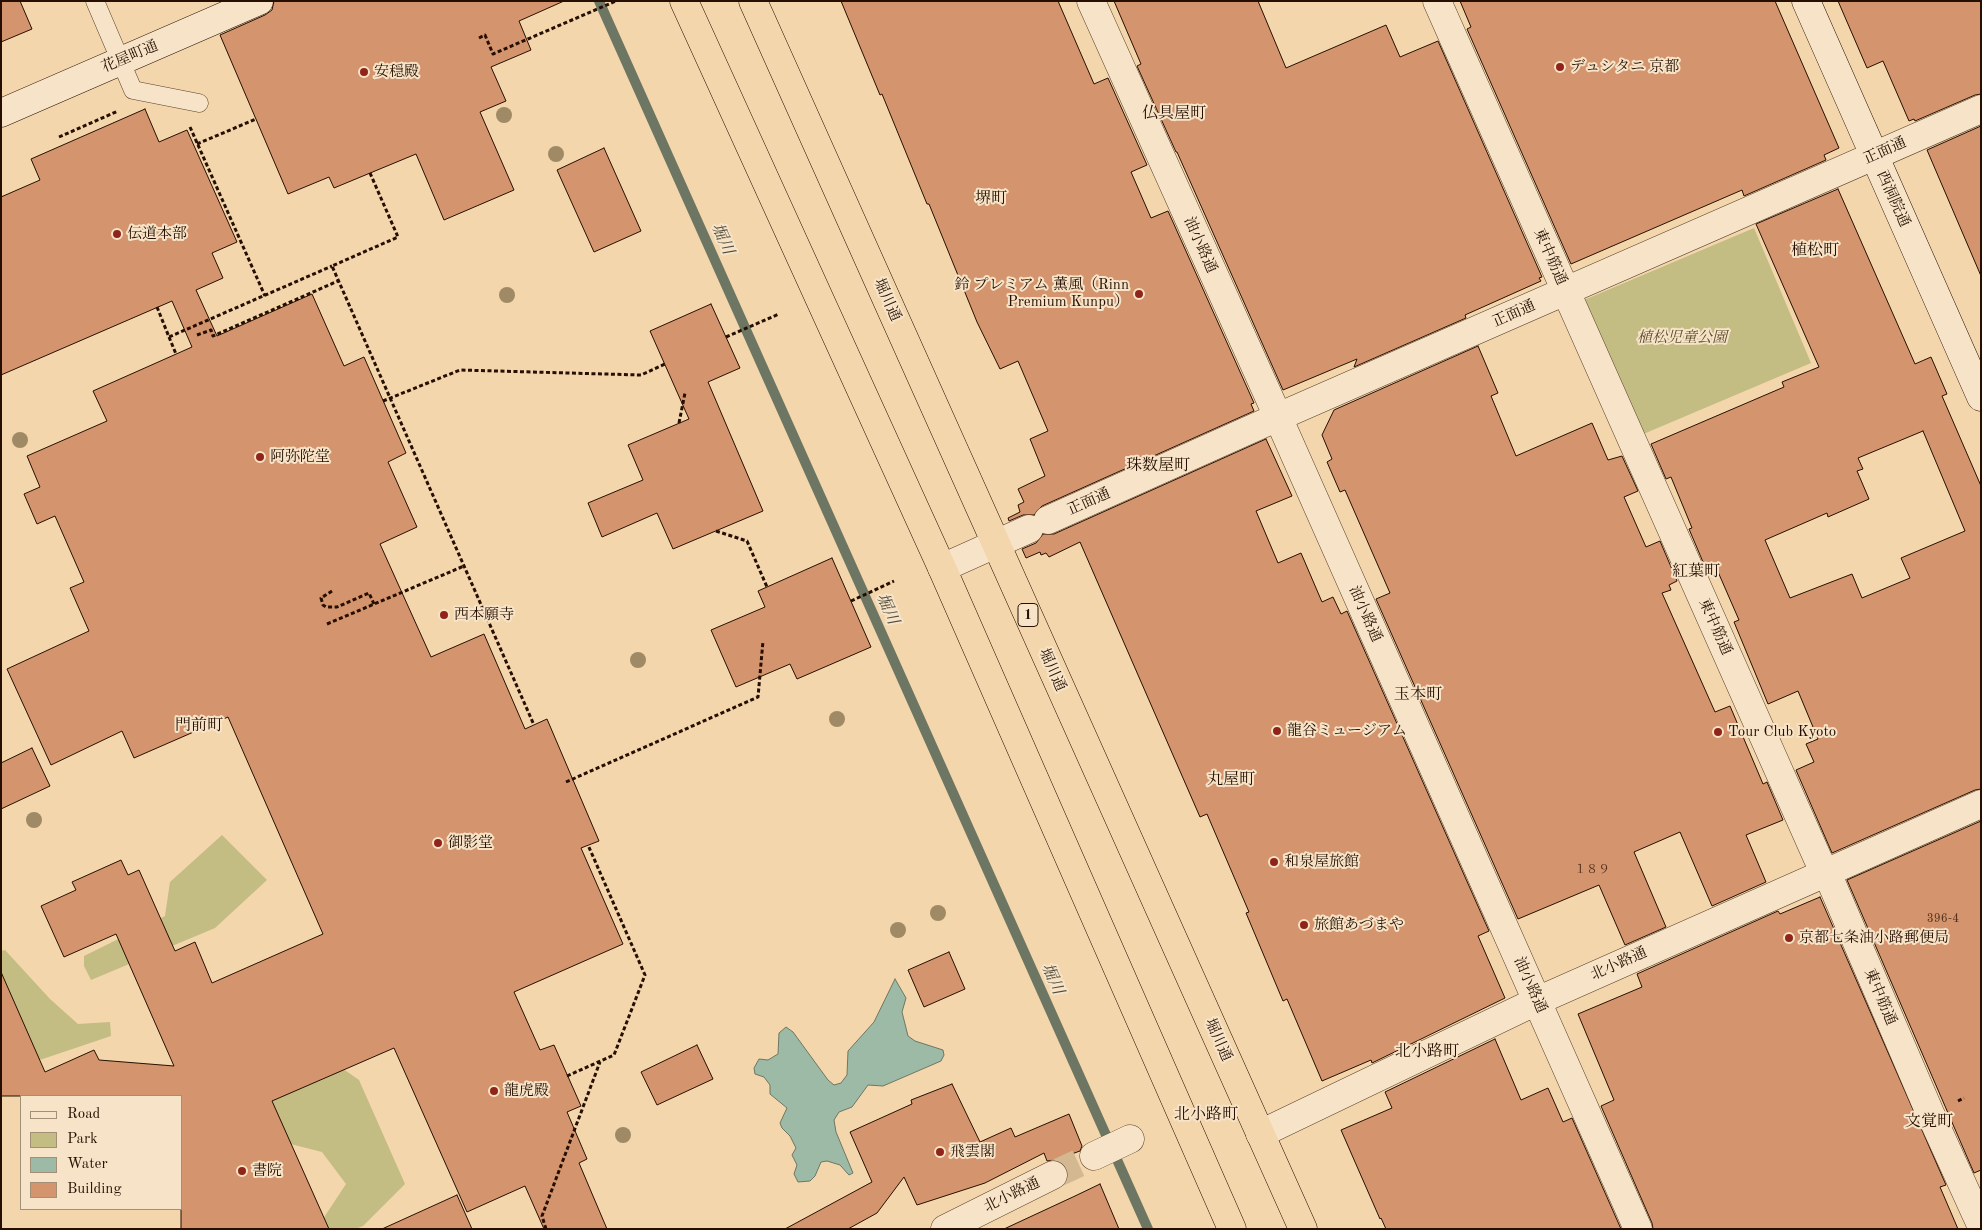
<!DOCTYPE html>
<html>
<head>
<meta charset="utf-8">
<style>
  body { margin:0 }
  #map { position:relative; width:1982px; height:1230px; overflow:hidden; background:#f3d6ab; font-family:"Old Standard TT",serif }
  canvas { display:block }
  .frame { position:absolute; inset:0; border:2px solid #260f01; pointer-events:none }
  .legend { position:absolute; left:20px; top:1095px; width:162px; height:115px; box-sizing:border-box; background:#f7e4c8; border:1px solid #a38f78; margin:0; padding:6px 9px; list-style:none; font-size:15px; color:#260f01 }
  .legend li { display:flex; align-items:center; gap:10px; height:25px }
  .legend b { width:25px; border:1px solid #a38f78 }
</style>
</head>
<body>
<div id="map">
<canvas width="1982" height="1230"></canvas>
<div class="frame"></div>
<ul class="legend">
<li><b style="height:6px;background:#f7e4c8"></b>Road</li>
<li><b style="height:14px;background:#c3bc83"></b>Park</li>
<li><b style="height:14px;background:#9cbaa5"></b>Water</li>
<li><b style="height:14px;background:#d4946d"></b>Building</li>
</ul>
</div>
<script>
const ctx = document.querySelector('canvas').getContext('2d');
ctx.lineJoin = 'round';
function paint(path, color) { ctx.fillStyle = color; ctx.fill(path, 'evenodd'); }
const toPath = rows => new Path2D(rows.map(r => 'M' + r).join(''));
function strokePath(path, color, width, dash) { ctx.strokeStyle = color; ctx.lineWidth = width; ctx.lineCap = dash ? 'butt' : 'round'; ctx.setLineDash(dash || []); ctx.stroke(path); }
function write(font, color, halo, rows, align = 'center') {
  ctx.font = font + ' "Old Standard TT","Noto Serif JP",serif'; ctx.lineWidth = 4; ctx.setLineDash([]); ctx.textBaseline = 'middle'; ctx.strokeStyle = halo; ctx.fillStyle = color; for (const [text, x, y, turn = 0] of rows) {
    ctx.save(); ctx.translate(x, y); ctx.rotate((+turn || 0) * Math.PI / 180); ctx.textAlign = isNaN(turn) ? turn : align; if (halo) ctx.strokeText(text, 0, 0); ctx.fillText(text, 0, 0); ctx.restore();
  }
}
paint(toPath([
  [1754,228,1811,363,1641,435,1584,300],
  [222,835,267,880,215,928,91,980,84,966,84,956,165,916,170,882],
  [5,950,50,999,78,1024,110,1022,111,1036,1,1073,1,951],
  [310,1046,359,1080,405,1184,363,1226,355,1229,327,1229,321,1222,346,1184,322,1152,267,1138,261,1071]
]), '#c3bc83');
const water = toPath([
  [895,979,906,998,902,1012,908,1036,915,1041,943,1050,944,1055,941,1061,883,1086,868,1085,852,1107,839,1112,834,1120,836,1132,853,1173,849,1175,840,1165,827,1161,821,1162,815,1176,810,1181,798,1182,794,1174,797,1165,792,1155,796,1148,790,1136,782,1128,780,1123,787,1108,770,1094,770,1085,764,1077,755,1074,754,1068,759,1059,768,1060,778,1054,779,1033,786,1027,793,1032,828,1080,834,1085,841,1083,847,1075,848,1051,874,1022,895,979]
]);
paint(water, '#9cbaa5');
strokePath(water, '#6d7663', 1);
strokePath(toPath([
  [599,1,1148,1229]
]), '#6d7663', 10);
const building = toPath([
  [1,1,20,1,32,29,1,42,1,1],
  [274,1,564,1,519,21,531,50,491,67,506,101,480,112,514,190,444,220,416,154,334,188,329,177,288,194,220,35,265,15,272,10,274,1],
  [841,1,1058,1,1094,84,1108,78,1147,165,1131,172,1151,218,1168,211,1254,403,1251,404,1254,411,1042,506,1034,515,1023,515,1009,521,1008,518,1020,512,1018,505,1024,502,1018,489,1045,476,1030,439,1048,431,1018,361,1000,369,977,322,929,204,927,204,882,94,880,95,841,1],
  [1114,1,1258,1,1286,68,1386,25,1400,57,1438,41,1542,277,1539,278,1541,281,1465,315,1466,318,1354,367,1357,359,1283,390,1177,152,1176,152,1137,66,1141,64,1114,1],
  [1460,1,1775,1,1839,148,1824,155,1826,160,1744,196,1742,190,1571,264,1467,29,1471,27,1460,1],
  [1838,1,1981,1,1981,94,1975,95,1915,121,1914,119,1909,121,1883,61,1867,68,1838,1],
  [145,109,159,142,187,130,237,242,212,253,223,278,196,290,217,336,312,294,344,366,364,357,406,453,388,462,417,527,380,544,431,657,484,634,525,729,547,719,599,841,581,848,623,944,514,992,540,1050,554,1045,581,1106,567,1112,587,1159,579,1163,607,1229,544,1229,525,1186,467,1212,394,1048,272,1101,329,1229,181,1229,181,1096,1,1096,1,972,45,1072,94,1050,99,1060,174,1066,116,934,64,957,41,906,76,890,72,882,121,860,128,875,139,870,175,951,195,942,212,983,323,934,228,717,134,758,122,731,51,765,7,669,89,631,70,588,84,582,55,516,37,524,24,494,40,487,27,456,107,421,93,391,192,347,172,301,1,375,1,197,40,180,31,159,145,109],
  [1981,126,1981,276,1927,150,1981,126],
  [604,148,641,231,594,252,557,170,604,148],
  [1838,189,1915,364,1931,357,1947,394,1942,396,1981,486,1981,789,1975,790,1832,853,1796,770,1814,762,1806,744,1818,739,1798,691,1768,704,1734,622,1739,620,1715,565,1706,569,1689,529,1692,528,1671,477,1666,479,1651,444,1784,387,1782,382,1819,367,1756,224,1838,189],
  [1923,431,1965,531,1901,558,1910,578,1862,598,1852,574,1790,598,1765,540,1827,513,1828,517,1869,499,1857,471,1863,469,1858,458,1923,431],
  [711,304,740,368,708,382,763,511,673,549,657,513,602,537,588,503,643,480,628,445,689,419,650,331,711,304],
  [1478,346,1498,393,1491,396,1516,456,1592,423,1608,460,1622,456,1638,491,1624,497,1646,547,1660,541,1677,581,1669,585,1671,590,1662,593,1715,712,1730,706,1763,784,1767,782,1783,820,1746,835,1766,882,1712,906,1680,832,1634,852,1666,927,1625,945,1599,885,1518,919,1376,599,1390,593,1345,490,1340,492,1327,462,1332,459,1322,435,1334,410,1478,346],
  [1266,439,1292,496,1256,511,1278,563,1301,553,1322,602,1333,597,1341,614,1347,611,1489,931,1478,936,1505,998,1372,1063,1371,1060,1322,1081,1287,999,1283,1001,1246,913,1249,912,1207,814,1200,817,1080,542,1049,557,1046,553,1041,555,1040,552,1026,558,1022,549,1036,543,1043,534,1054,534,1266,439],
  [832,558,871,647,797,679,790,664,736,687,711,630,765,607,758,591,832,558],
  [32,748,50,786,1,809,1,763,32,748],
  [1981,821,1981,1170,1974,1173,1847,880,1981,821],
  [1820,897,1946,1185,1940,1187,1958,1229,1653,1229,1652,1223,1601,1106,1614,1100,1578,1014,1642,987,1637,974,1778,911,1780,914,1820,897],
  [949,952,965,989,924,1007,908,970,949,952],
  [1495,1039,1521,1100,1548,1088,1563,1122,1572,1118,1621,1229,1386,1229,1381,1218,1380,1219,1341,1130,1392,1108,1385,1092,1495,1039],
  [697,1045,713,1079,657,1105,641,1072,697,1045],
  [952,1084,980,1142,1011,1128,1015,1137,1069,1114,1082,1146,1080,1151,1055,1160,1047,1161,1044,1153,985,1183,917,1205,904,1177,877,1213,848,1229,785,1229,872,1182,850,1132,912,1104,911,1100,952,1084],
  [1100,1184,1119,1229,1004,1229,1075,1196,1100,1184],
  [457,1195,472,1229,382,1229,457,1195]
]);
paint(building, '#d4946d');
strokePath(building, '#260f01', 1);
strokePath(toPath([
  [1053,1175,1094,1156]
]), '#d4b892', 28, [28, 14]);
const lane = toPath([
  [95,1,133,90,199,103]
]);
const street = toPath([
  [1091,1,1278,417,1638,1229],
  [1437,1,1818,859,1831,882,1930,1113,1981,1225],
  [1048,520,1278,417,1981,109],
  [942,568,1029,529],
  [1260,1134,1537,1001,1981,804],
  [1094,1156,1130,1139],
  [945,1229,1053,1175]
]);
const secondary = toPath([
  [1806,1,1981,397],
  [1,113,259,1]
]);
const highway = toPath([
  [684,1,942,568,1232,1229],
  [753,1,1303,1229]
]);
strokePath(lane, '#59412c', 19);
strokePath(street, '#59412c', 29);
strokePath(secondary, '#260f01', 29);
strokePath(highway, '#260f01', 29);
strokePath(toPath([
  [479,38,485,35,493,54,616,1],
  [190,127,265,296],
  [59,137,118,111],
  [197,144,256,119],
  [370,173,398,237,332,266,534,725],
  [157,307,169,337,332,266],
  [197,335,211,330,213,336,338,281],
  [169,337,176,354],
  [726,337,779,314],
  [383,401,460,370,641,375,665,364],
  [679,423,685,393],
  [716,531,747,541,767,587],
  [332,591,321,598,323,605,326,607,337,607,369,593,374,604],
  [851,601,894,581],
  [327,624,464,566],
  [566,782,758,697,763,641],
  [567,1076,614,1055,645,975,588,845],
  [1958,1101,1964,1098],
  [546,1229,542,1216,600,1062]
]), '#260f01', 3, [4, 2.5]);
strokePath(lane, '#f7e4c8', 18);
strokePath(street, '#f7e4c8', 28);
strokePath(secondary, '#f7e4c8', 28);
strokePath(highway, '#f3d6ab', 28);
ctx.fillStyle = '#a08a66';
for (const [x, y] of [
  [504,115],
  [556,154],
  [507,295],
  [20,440],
  [638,660],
  [837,719],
  [34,820],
  [938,913],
  [898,930],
  [623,1135]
]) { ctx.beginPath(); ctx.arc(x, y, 8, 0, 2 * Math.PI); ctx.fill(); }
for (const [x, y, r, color] of [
  [1560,67,5,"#8f2418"],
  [364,72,5,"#8f2418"],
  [117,234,5,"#8f2418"],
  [1139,294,5,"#8f2418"],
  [260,457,5,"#8f2418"],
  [444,615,5,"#8f2418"],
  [1277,731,5,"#8f2418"],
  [1718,732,5,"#8f2418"],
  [438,843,5,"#8f2418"],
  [1274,862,5,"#8f2418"],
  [1304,925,5,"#8f2418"],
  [1789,938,5,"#8f2418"],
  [494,1091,5,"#8f2418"],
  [940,1152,5,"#8f2418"],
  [242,1171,5,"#8f2418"]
]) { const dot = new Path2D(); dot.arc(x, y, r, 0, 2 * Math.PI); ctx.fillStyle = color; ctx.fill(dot); strokePath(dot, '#f7e4c8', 2); }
write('12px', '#52301c', null, [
  ["１８９",1592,870],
  ["396-4",1943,919]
]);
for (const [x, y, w] of [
  [1028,615,20]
]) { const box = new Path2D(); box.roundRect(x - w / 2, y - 11.5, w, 23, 4); ctx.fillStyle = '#f7e4c8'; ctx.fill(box); strokePath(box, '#260f01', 1); }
write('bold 14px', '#260f01', null, [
  ["1",1028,615]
]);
write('15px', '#260f01', '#f7e4c8', [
  ["花屋町通",130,57,-23],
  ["正面通",1885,151,-24],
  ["西洞院通",1893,199,66],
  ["油小路通",1200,245,66],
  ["東中筋通",1550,257,66],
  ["堀川通",887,300,66],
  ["正面通",1514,314,-24],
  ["正面通",1089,502,-24],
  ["油小路通",1365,614,66],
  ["東中筋通",1715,627,66],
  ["堀川通",1052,670,66],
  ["北小路通",1619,964,-24],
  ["油小路通",1530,985,66],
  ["東中筋通",1880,997,67],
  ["堀川通",1218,1040,66],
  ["北小路通",1012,1195,-26]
]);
write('15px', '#260f01', '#f7e4c8', [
  ["デュシタニ 京都",1570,67],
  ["安穏殿",374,72],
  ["伝道本部",127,234],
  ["鈴 プレミアム 薫風（Rinn",1129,285,"right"],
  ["Premium Kunpu）",1129,302,"right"],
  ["阿弥陀堂",270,457],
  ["西本願寺",454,615],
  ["龍谷ミュージアム",1287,731],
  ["Tour Club Kyoto",1728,732],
  ["御影堂",448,843],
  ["和泉屋旅館",1284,862],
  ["旅館あづまや",1314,925],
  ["京都七条油小路郵便局",1799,938],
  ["龍虎殿",504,1091],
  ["飛雲閣",950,1152],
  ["書院",252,1171]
], 'left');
write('italic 15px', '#5d4c2e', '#f7e4c8', [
  ["植松児童公園",1682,338]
]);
write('16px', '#260f01', '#f7e4c8', [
  ["仏具屋町",1174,114],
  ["堺町",991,199],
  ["植松町",1815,251],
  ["珠数屋町",1158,466],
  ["紅葉町",1696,572],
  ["玉本町",1418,695],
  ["門前町",199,726],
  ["丸屋町",1231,780],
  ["北小路町",1427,1052],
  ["北小路町",1206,1115],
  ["文覚町",1929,1122]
]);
write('italic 16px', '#4f4b3a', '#f7e4c8', [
  ["堀川",722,239,66],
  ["堀川",887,609,66],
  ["堀川",1052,979,66]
]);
</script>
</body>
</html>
